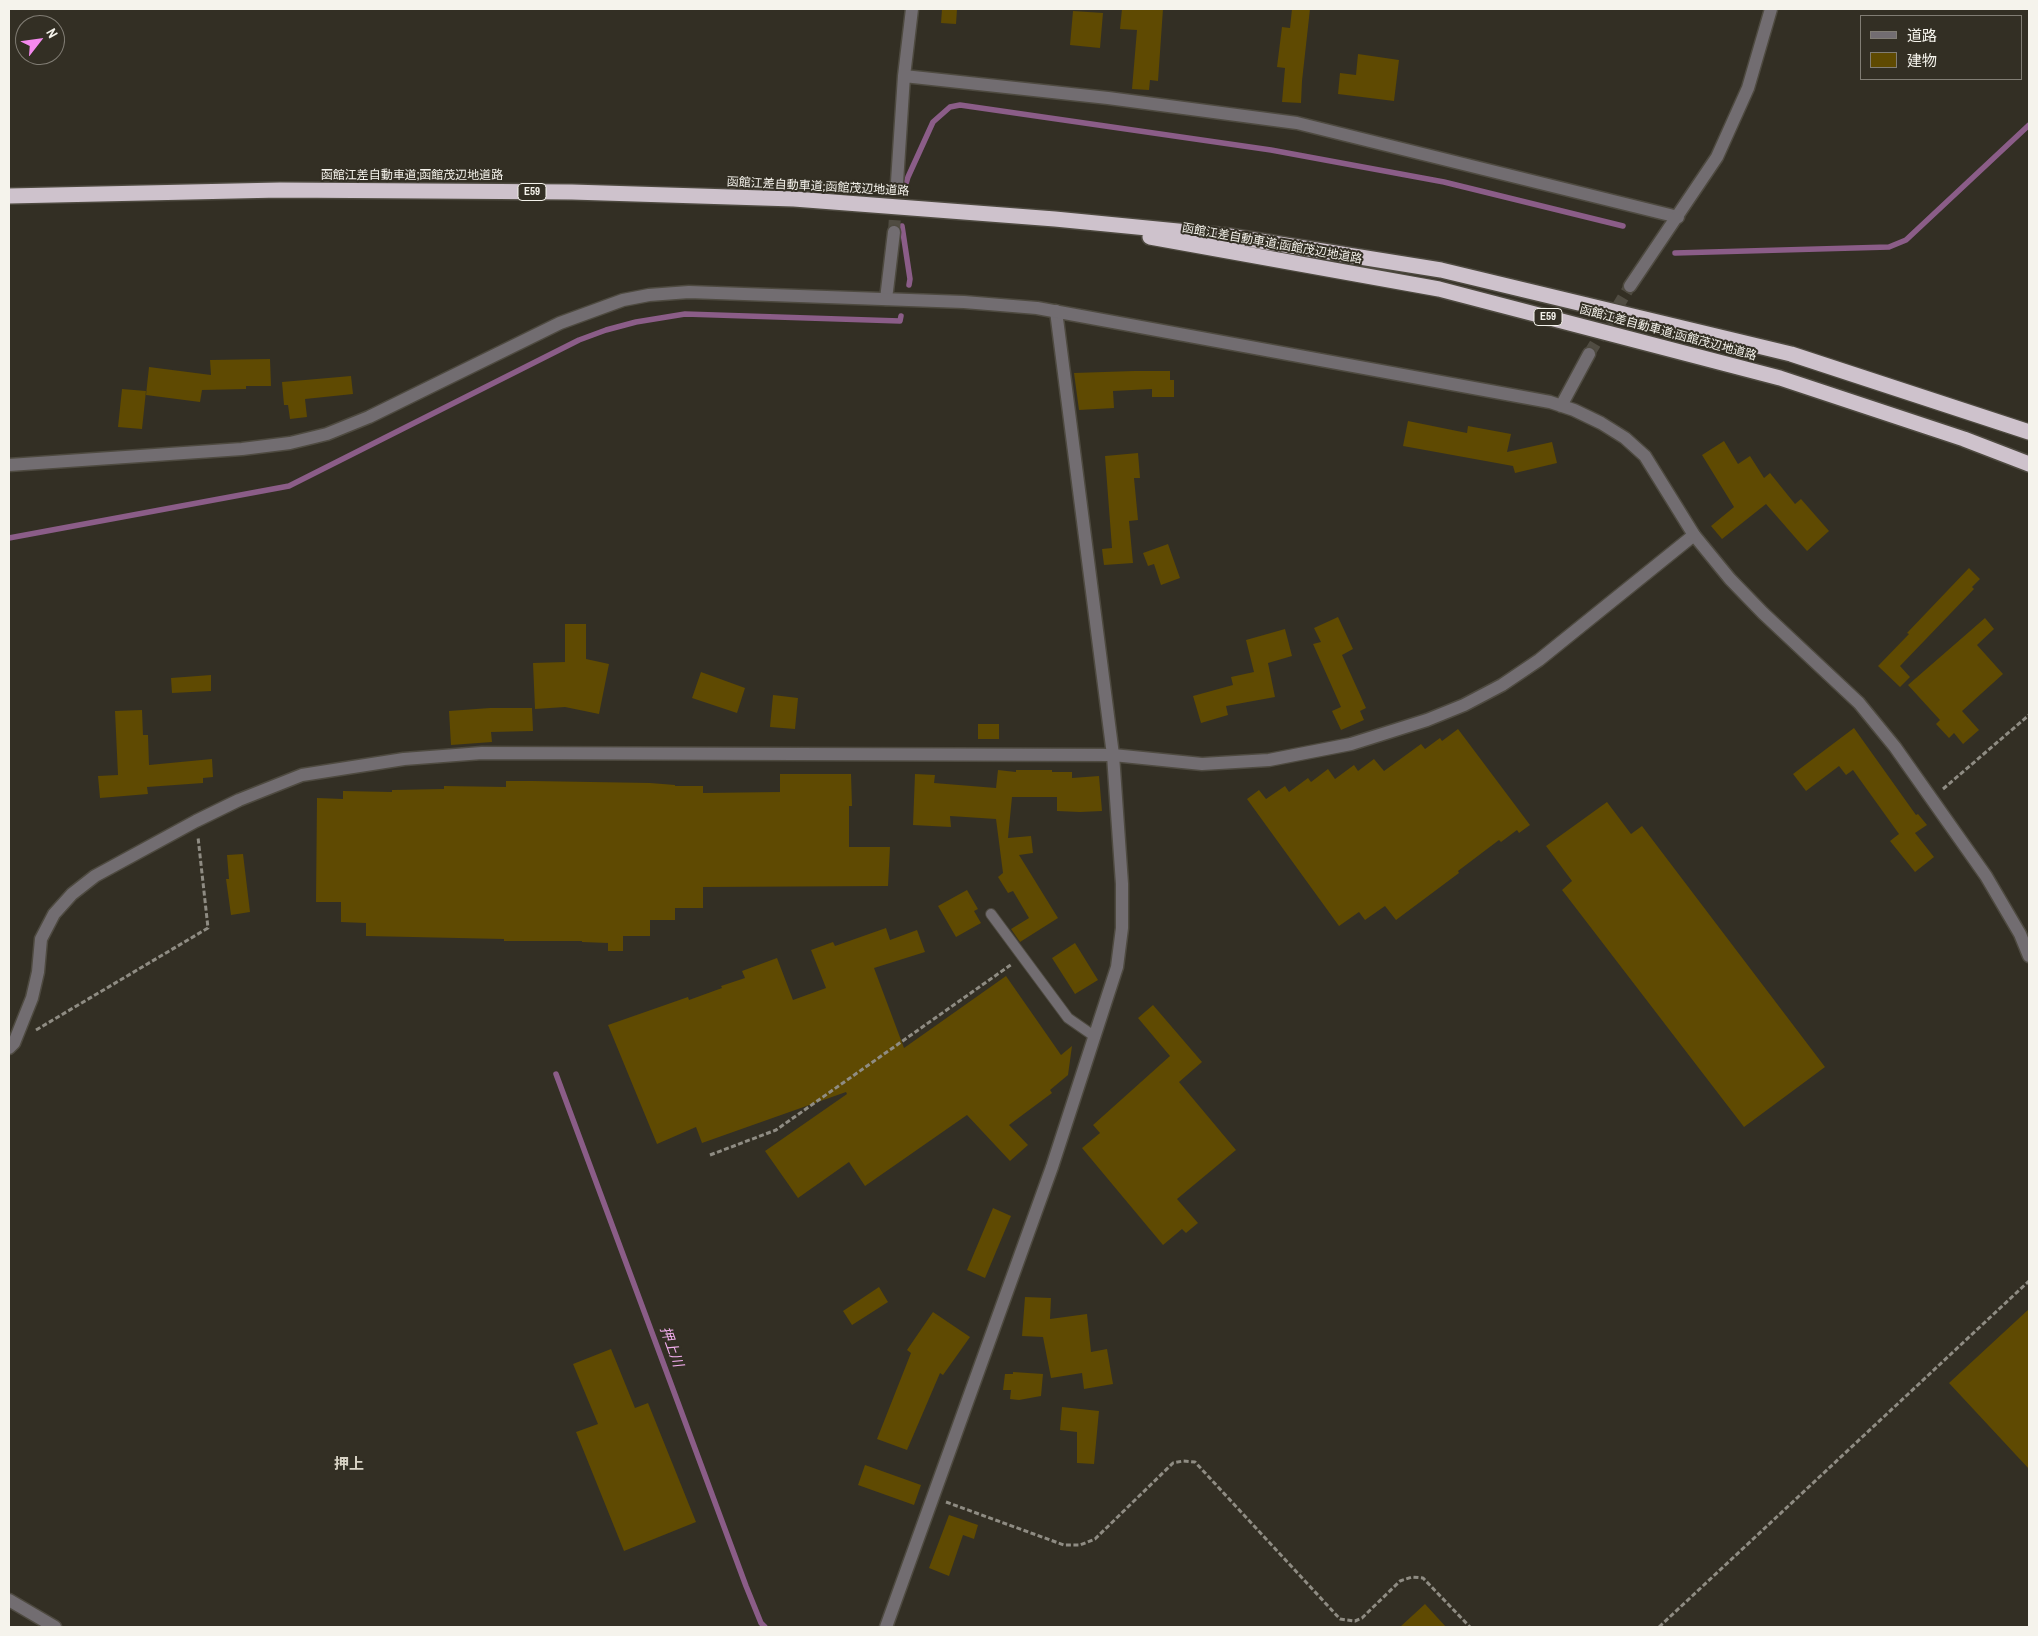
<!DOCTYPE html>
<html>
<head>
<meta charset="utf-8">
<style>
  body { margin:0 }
  #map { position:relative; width:2038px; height:1636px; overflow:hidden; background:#332f24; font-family:"Archivo Narrow","Noto Sans JP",sans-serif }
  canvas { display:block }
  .frame { position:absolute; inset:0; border:10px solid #f5f3ec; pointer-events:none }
  .legend { position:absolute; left:1860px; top:15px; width:162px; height:65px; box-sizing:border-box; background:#332f24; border:1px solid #817d74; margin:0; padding:6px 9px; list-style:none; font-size:15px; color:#f5f3ec }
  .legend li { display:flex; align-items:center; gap:10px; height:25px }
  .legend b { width:25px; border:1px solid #817d74 }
  .north { position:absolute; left:15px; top:15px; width:50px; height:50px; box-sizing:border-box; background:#332f24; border:1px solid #817d74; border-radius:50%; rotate:60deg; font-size:14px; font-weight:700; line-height:20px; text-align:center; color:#f5f3ec }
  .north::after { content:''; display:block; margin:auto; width:18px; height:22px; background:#f589ef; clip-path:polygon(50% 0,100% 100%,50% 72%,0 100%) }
</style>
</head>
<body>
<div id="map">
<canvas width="2038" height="1636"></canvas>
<div class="frame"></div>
<ul class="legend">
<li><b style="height:6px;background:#726d71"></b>道路</li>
<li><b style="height:14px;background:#5f4a02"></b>建物</li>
</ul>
<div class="north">N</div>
</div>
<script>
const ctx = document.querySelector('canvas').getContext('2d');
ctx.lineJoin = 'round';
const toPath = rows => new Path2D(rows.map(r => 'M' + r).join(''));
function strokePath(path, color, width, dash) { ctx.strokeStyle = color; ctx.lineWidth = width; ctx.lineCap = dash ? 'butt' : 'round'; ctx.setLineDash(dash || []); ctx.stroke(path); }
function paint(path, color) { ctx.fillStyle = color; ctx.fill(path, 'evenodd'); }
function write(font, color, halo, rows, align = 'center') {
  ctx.font = font + ' "Archivo Narrow","Noto Sans JP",sans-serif'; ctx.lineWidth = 4; ctx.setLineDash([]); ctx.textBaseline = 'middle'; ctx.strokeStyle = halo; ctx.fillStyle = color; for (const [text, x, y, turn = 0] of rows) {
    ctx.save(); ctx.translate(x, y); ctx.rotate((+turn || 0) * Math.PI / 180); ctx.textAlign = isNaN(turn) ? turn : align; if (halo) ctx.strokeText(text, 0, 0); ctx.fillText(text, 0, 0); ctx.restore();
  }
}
strokePath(toPath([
  [905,187,908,177,933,122,950,107,960,105,1271,150,1444,182,1623,226],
  [902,226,910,279,909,285],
  [1675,253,1889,247,1906,240,2029,125],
  [9,538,289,486,579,340,606,330,636,322,685,314,900,321,901,316],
  [556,1074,746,1586,761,1623,765,1627]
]), '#8b5d88', 5.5);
paint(toPath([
  [942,9,957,9,956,24,941,23],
  [1122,9,1163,9,1158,81,1150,80,1149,90,1132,89,1137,30,1120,29],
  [1292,9,1310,9,1302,81,1301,103,1282,102,1285,68,1277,67,1282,27,1290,28],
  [1073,11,1103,13,1100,48,1070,45],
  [1358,54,1399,60,1394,101,1338,94,1340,73,1356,75],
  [270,359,271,386,246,386,246,389,202,390,200,402,146,395,149,367,211,375,210,360],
  [1134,371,1170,371,1170,380,1174,380,1174,397,1152,397,1152,389,1113,391,1114,408,1079,410,1074,373],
  [351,376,353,394,305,399,307,417,290,419,288,405,284,405,282,382],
  [122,389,146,391,142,429,118,427],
  [1408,421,1467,433,1468,426,1511,434,1507,452,1552,442,1557,463,1515,473,1513,466,1403,446],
  [1724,441,1738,464,1750,456,1764,478,1770,473,1795,504,1801,499,1829,531,1807,551,1766,504,1722,539,1711,526,1734,507,1702,455],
  [1138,453,1140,478,1134,478,1138,520,1129,521,1133,563,1104,565,1102,549,1112,548,1105,456],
  [1168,544,1180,578,1161,585,1154,564,1148,566,1143,553],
  [1969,568,1980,579,1972,587,1974,589,1900,666,1910,677,1900,687,1878,666,1909,634,1907,633],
  [1338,617,1353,649,1342,655,1366,708,1360,711,1364,720,1341,730,1332,711,1341,707,1313,644,1321,642,1314,628],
  [1985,618,1994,629,1977,645,2003,674,1962,711,1979,730,1963,744,1954,733,1949,738,1936,724,1940,720,1908,685],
  [565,624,586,624,586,659,609,664,599,714,565,707,535,709,533,663,565,662],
  [1285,629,1292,656,1268,663,1275,697,1226,706,1228,715,1201,723,1193,696,1233,685,1231,677,1254,672,1246,640],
  [701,672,745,688,737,713,692,698],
  [211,675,211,691,172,693,171,678],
  [773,695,798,698,795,729,770,727],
  [490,708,532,708,533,731,491,732,492,742,451,745,449,711],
  [142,710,143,735,148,735,149,765,212,759,213,777,203,778,203,783,147,787,148,794,100,798,98,776,118,775,115,711],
  [978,724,999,724,999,739,978,739],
  [1854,728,1916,815,1918,814,1927,825,1915,833,1934,857,1915,872,1890,841,1899,834,1853,770,1846,775,1839,766,1806,791,1793,774],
  [1458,729,1530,825,1519,833,1517,830,1501,842,1499,840,1458,871,1459,873,1396,920,1385,906,1365,920,1359,912,1339,926,1247,799,1259,790,1266,799,1285,786,1289,792,1308,778,1311,782,1328,769,1335,779,1354,765,1358,771,1374,759,1384,771,1421,744,1425,749,1440,738,1442,741],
  [998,770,1016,772,1016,770,1052,770,1052,772,1072,772,1072,778,1099,776,1102,811,1080,812,1057,811,1057,797,1012,797,1008,838,1031,836,1033,853,1019,855,1058,918,1020,942,1011,929,1029,918,1013,891,1008,893,998,877,1003,873,996,819,950,816,951,827,913,825,915,774,935,775,934,783,996,788],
  [780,774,851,774,852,806,849,806,849,847,890,847,888,886,703,887,703,908,675,908,675,920,650,920,650,936,623,936,623,951,608,951,608,943,582,942,582,941,504,941,504,939,366,936,366,923,341,922,341,902,316,902,317,798,343,799,343,791,392,792,392,790,444,789,444,786,506,787,506,781,533,781,650,783,675,785,675,786,703,786,703,793,780,792],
  [1607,802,1631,834,1642,826,1825,1067,1744,1127,1562,890,1572,881,1546,846],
  [243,854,250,912,231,915,226,879,229,879,227,855],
  [967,890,978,909,974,911,981,923,956,937,938,906],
  [886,928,890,940,917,930,925,952,874,968,904,1048,1006,976,1061,1055,1072,1046,1068,1075,1050,1090,1052,1093,1009,1125,1028,1145,1010,1161,967,1115,865,1186,849,1162,798,1198,765,1151,847,1094,846,1092,702,1143,696,1127,657,1144,608,1025,688,997,689,1000,722,988,721,986,745,978,742,971,777,958,793,1000,826,988,811,950,833,942,835,946],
  [1075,943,1098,980,1075,994,1052,958],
  [1153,1005,1202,1062,1179,1082,1236,1150,1177,1199,1198,1223,1186,1233,1182,1229,1163,1245,1082,1148,1100,1133,1093,1125,1170,1056,1138,1018],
  [993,1208,1011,1216,985,1278,967,1270],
  [879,1287,888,1302,852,1325,843,1311],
  [1025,1297,1051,1298,1050,1319,1087,1314,1091,1352,1107,1349,1113,1384,1084,1389,1082,1373,1051,1378,1043,1337,1022,1336],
  [2029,1309,2029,1469,1949,1383],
  [933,1312,970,1337,943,1375,940,1373,907,1450,877,1439,911,1353,907,1350],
  [611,1349,635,1408,648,1403,696,1522,624,1551,576,1432,598,1424,573,1364],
  [1013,1372,1043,1374,1041,1396,1019,1400,1010,1399,1011,1390,1003,1390,1005,1374,1013,1374],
  [1062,1407,1099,1411,1094,1464,1077,1463,1077,1432,1060,1430],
  [865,1465,921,1485,914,1505,858,1485],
  [949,1515,978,1525,974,1539,963,1535,949,1576,929,1568],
  [1425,1604,1446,1627,1400,1627]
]), '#5f4a02');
strokePath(toPath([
  [894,232,897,182]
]), '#504c42', 12, [12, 6]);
strokePath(toPath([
  [1589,354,1630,286]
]), '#504c42', 12, [12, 6]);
const service = toPath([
  [991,914,1068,1018,1094,1036]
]);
const minor = toPath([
  [904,76,1108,98,1297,123,1678,217],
  [897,182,904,76,912,9],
  [886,299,894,232],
  [9,1048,14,1043,32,998,38,972,41,939,54,914,72,894,95,876,196,821,239,800,302,775,404,759,482,753,1113,755,1202,764,1269,760,1351,744,1427,720,1464,705,1502,685,1539,660,1694,535],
  [886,1627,1052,1167,1117,967,1122,928,1122,884,1113,755,1056,311]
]);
const tertiary = toPath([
  [1630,286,1717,157,1748,88,1771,9],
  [1561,406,1589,354],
  [9,465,242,449,290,443,327,434,369,417,560,323,623,300,649,295,689,292,964,302,1037,308,1550,402,1574,410,1601,423,1625,438,1645,456,1694,535,1730,579,1763,613,1859,703,1895,747,1986,876,2020,934,2029,956],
  [9,1600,55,1627]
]);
const motorway = toPath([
  [9,196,280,190,572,192,794,199,1055,219,1229,236,1441,270,1791,354,2029,432],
  [1150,237,1439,289,1780,378,1964,439,2029,464]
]);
strokePath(service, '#4e4a40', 12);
strokePath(minor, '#4e4a40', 15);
strokePath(tertiary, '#4e4a40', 15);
strokePath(motorway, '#4e4a40', 18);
strokePath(toPath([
  [1943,789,2029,715],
  [36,1030,208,928,198,837],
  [710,1155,776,1130,1012,964],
  [946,1502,1064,1545,1080,1545,1095,1539,1173,1463,1183,1461,1195,1462,1340,1619,1355,1621,1362,1618,1400,1581,1412,1577,1423,1578,1470,1627],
  [1659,1627,2029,1281]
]), '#8f8c83', 3, [5, 2.5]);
strokePath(service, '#726d71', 10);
strokePath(minor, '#726d71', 12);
strokePath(tertiary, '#726d71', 12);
strokePath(motorway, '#cec2cc', 15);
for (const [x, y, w] of [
  [532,192,28],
  [1548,317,28]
]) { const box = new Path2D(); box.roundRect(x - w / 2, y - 8.5, w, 17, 4); ctx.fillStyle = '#332f24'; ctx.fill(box); strokePath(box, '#f5f3ec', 1); }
write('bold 11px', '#f5f3ec', null, [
  ["E59",532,192],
  ["E59",1548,317]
]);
write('12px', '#f5f3ec', '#332f24', [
  ["函館江差自動車道;函館茂辺地道路",412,176],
  ["函館江差自動車道;函館茂辺地道路",818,187,3],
  ["函館江差自動車道;函館茂辺地道路",1272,244,10],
  ["函館江差自動車道;函館茂辺地道路",1668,333,15]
]);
write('italic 14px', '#f1adec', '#332f24', [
  ["押上川",671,1347,70]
]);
write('bold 15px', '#dad5c7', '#332f24', [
  ["押上",349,1465]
]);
</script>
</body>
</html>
